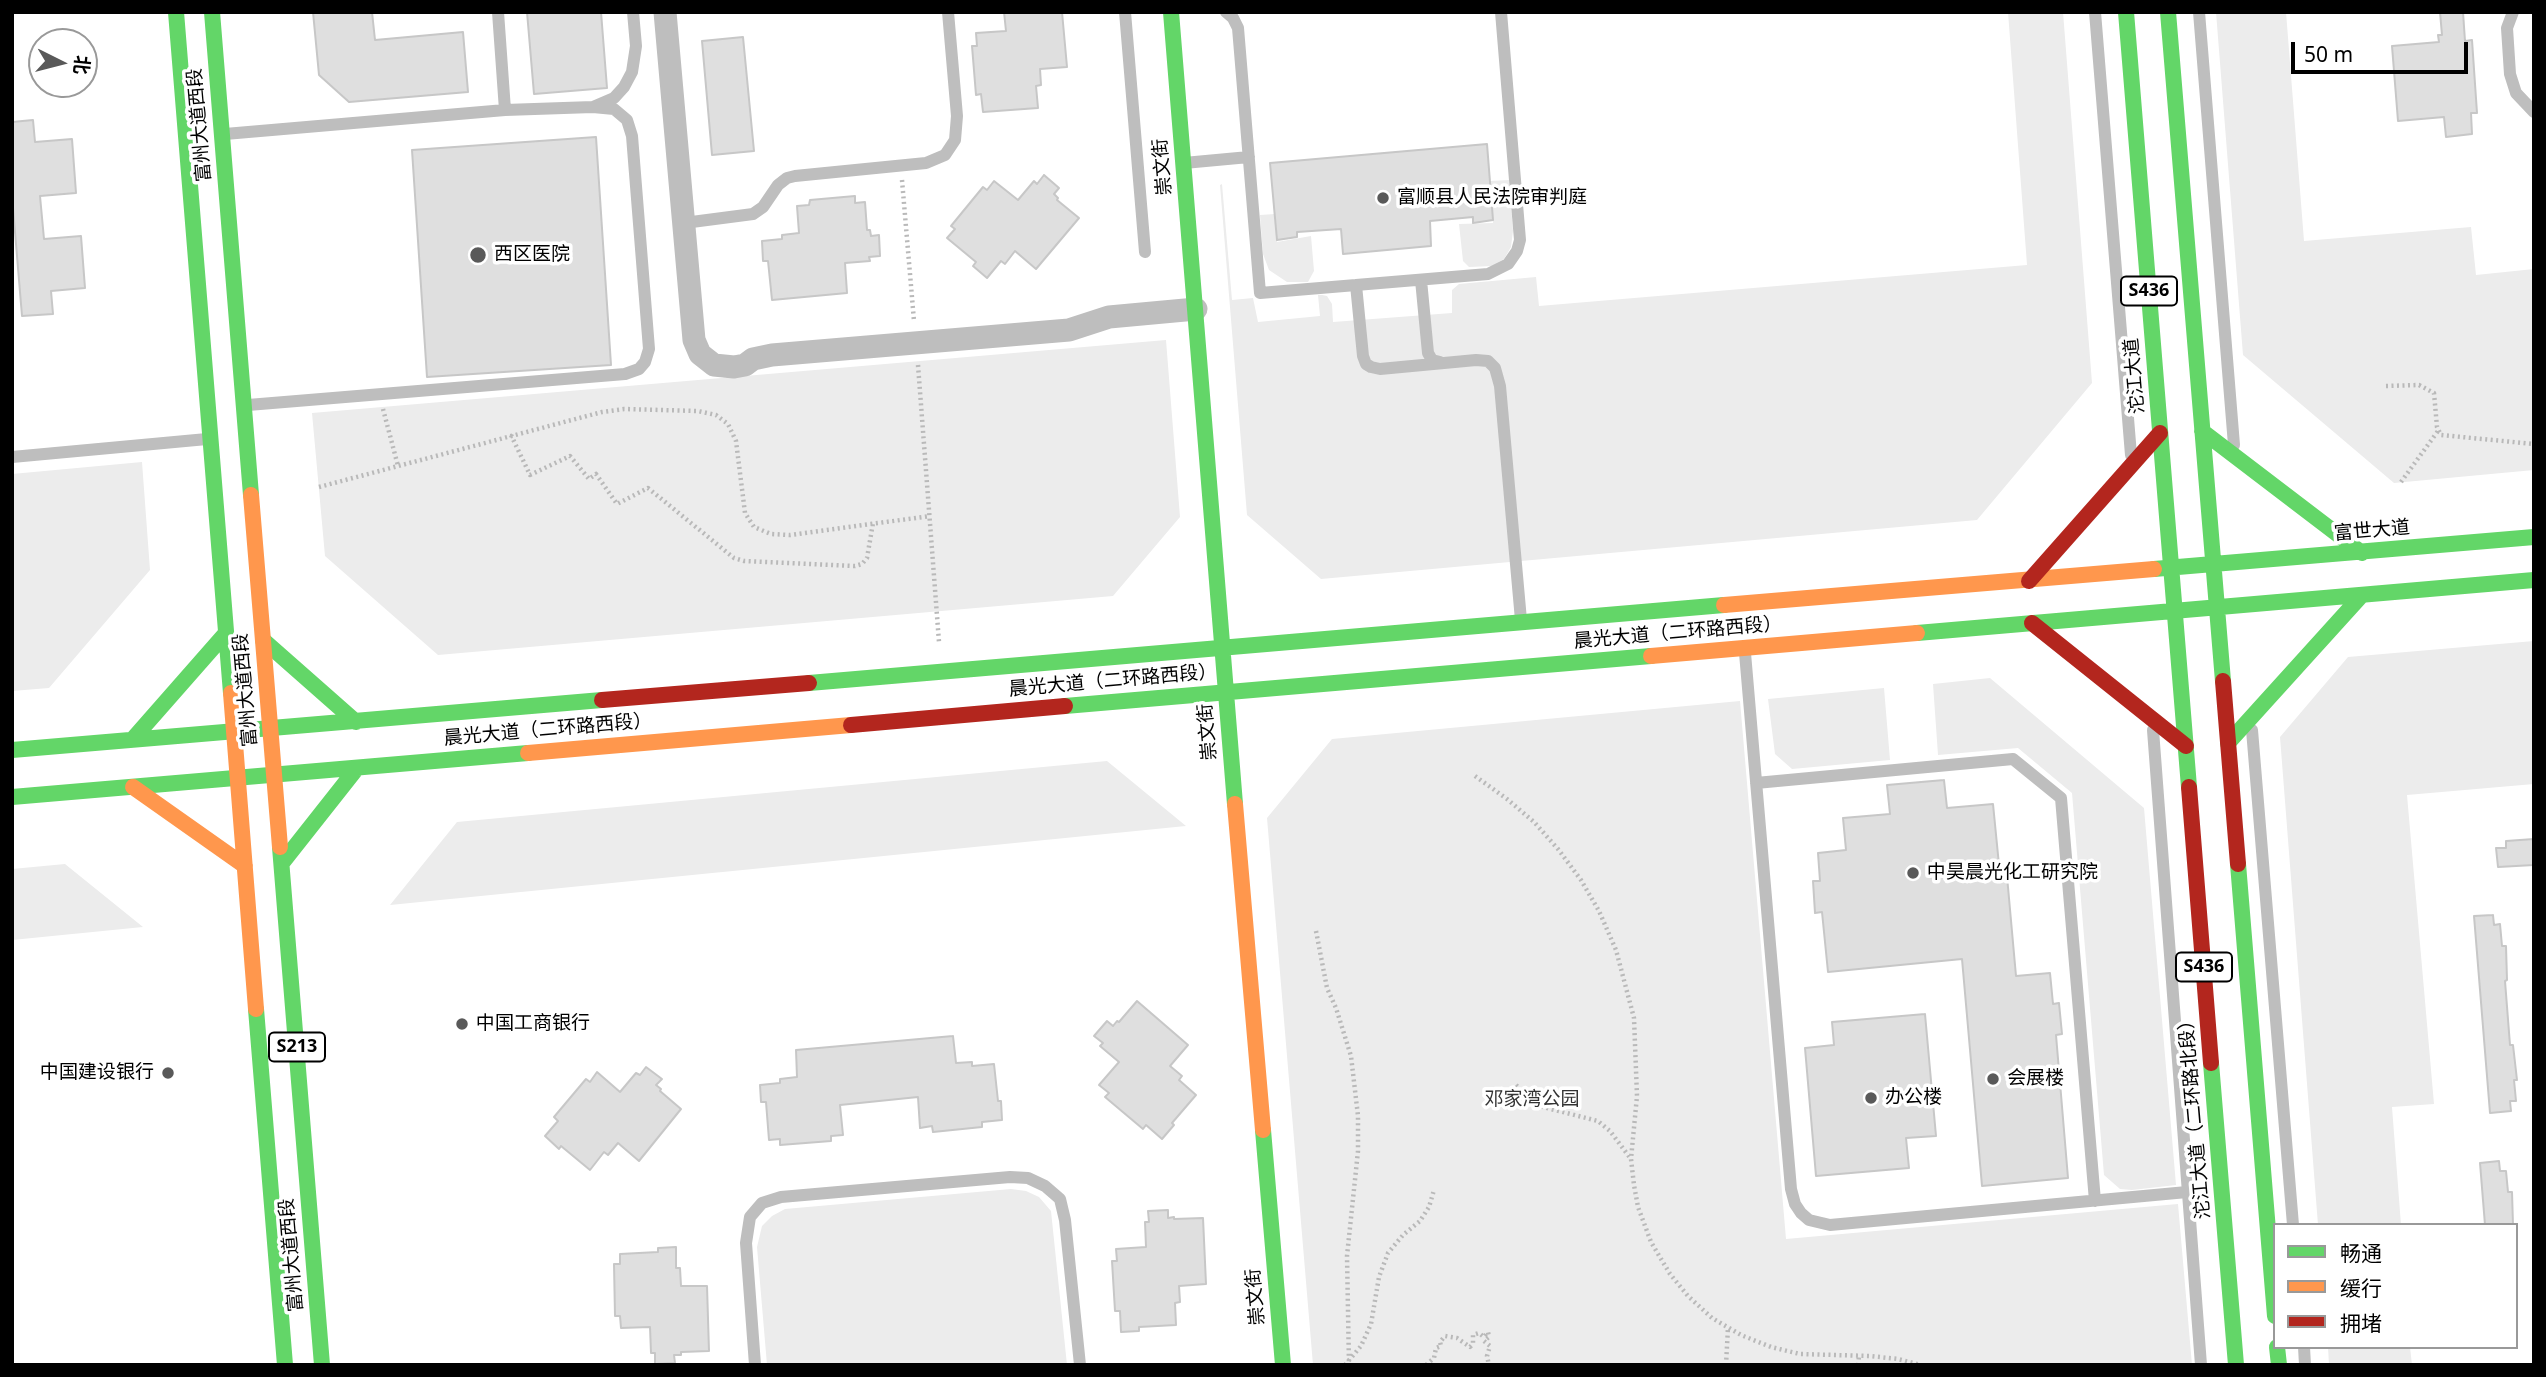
<!DOCTYPE html>
<html>
<head>
<meta charset="utf-8">
<style>
  body { margin:0 }
  #map { position:relative; width:2546px; height:1377px; overflow:hidden; background:#fff; font-family:"Noto Sans","Noto Sans SC",sans-serif }
  canvas { display:block }
  .frame { position:absolute; inset:0; border:14px solid #000; pointer-events:none }
  .legend { position:absolute; left:2273px; top:1223px; width:245px; height:126px; box-sizing:border-box; background:#fff; border:2px solid #999; margin:0; padding:9px 12px; list-style:none; font-size:21px; color:#000 }
  .legend li { display:flex; align-items:center; gap:14px; height:35px }
  .legend b { width:35px; border:2px solid #999 }
  .north { position:absolute; left:28px; top:28px; width:70px; height:70px; box-sizing:border-box; background:#fff; border:2px solid #999; border-radius:50%; rotate:96deg; font-size:19px; font-weight:700; line-height:28px; text-align:center; color:#000 }
  .north::after { content:''; display:block; margin:auto; width:24px; height:32px; background:#595959; clip-path:polygon(50% 0,100% 100%,50% 72%,0 100%) }
  .scale { position:absolute; left:2291px; top:42px; width:177px; height:32px; box-sizing:border-box; border:4px solid #000; border-top:0; padding-left:9px; font-size:21px; line-height:24px; white-space:nowrap; color:#000; -webkit-text-stroke:5px #fff; paint-order:stroke }
</style>
</head>
<body>
<div id="map">
<canvas width="2546" height="1377"></canvas>
<div class="frame"></div>
<ul class="legend">
<li><b style="height:9px;background:#63d668"></b>畅通</li>
<li><b style="height:9px;background:#ff974d"></b>缓行</li>
<li><b style="height:9px;background:#b3261e"></b>拥堵</li>
</ul>
<div class="north">北</div>
<div class="scale">50 m</div>
</div>
<script>
const ctx = document.querySelector('canvas').getContext('2d');
ctx.lineJoin = 'round';
function paint(path, color) { ctx.fillStyle = color; ctx.fill(path, 'evenodd'); }
const toPath = rows => new Path2D(rows.map(r => 'M' + r).join(''));
function strokePath(path, color, width, dash) { ctx.strokeStyle = color; ctx.lineWidth = width; ctx.lineCap = dash ? 'butt' : 'round'; ctx.setLineDash(dash || []); ctx.stroke(path); }
function write(font, color, halo, rows, align = 'center') {
  ctx.font = font + ' "Noto Sans","Noto Sans SC",sans-serif'; ctx.lineWidth = 7; ctx.setLineDash([]); ctx.textBaseline = 'middle'; ctx.strokeStyle = halo; ctx.fillStyle = color; for (const [text, x, y, turn = 0] of rows) {
    ctx.save(); ctx.translate(x, y); ctx.rotate((+turn || 0) * Math.PI / 180); ctx.textAlign = isNaN(turn) ? turn : align; if (halo) ctx.strokeText(text, 0, 0); ctx.fillText(text, 0, 0); ctx.restore();
  }
}
paint(toPath([
  [2008,12,2063,12,2092,383,1977,520,1321,579,1247,515,1220,185,1222,184,1232,300,1253,298,1258,322,1320,316,1318,295,1322,295,1327,296,1332,304,1333,322,1452,313,1452,290,1459,284,1536,277,1539,306,2027,265],
  [2216,12,2286,12,2304,241,2471,227,2476,275,2534,269,2534,470,2394,483,2243,355],
  [1509,180,1513,231,1511,247,1504,259,1492,266,1469,267,1463,261,1459,224,1493,223,1490,181],
  [1275,214,1277,242,1311,236,1314,271,1308,282,1287,282,1269,270,1263,254,1260,215],
  [1166,340,1180,517,1113,596,438,655,325,556,312,413],
  [142,462,150,570,49,688,12,691,12,474],
  [2534,641,2534,784,2407,795,2434,1104,2392,1107,2401,1225,2318,1225,2280,737,2348,657],
  [1990,678,2144,808,2176,1185,2132,1190,2120,1189,2104,1175,2072,793,2018,748,1938,755,1933,684],
  [1884,688,1890,760,1792,769,1775,754,1768,699],
  [1740,701,1786,1239,2178,1204,2192,1365,1313,1365,1267,818,1332,739],
  [1107,761,1186,826,390,905,457,822],
  [65,864,143,927,12,940,12,869],
  [1011,1189,1026,1191,1039,1197,1051,1211,1067,1365,767,1365,757,1247,762,1226,772,1216,785,1209],
  [2328,1347,2410,1347,2412,1365,2329,1365]
]), '#ececec');
const building = toPath([
  [313,12,372,12,375,40,463,32,468,92,349,102,319,75,313,12],
  [527,12,601,12,607,88,534,94,527,12],
  [1004,12,1062,12,1067,67,1040,69,1041,85,1036,86,1038,108,983,112,981,94,976,95,972,46,977,46,976,33,1006,31,1004,12],
  [2440,12,2463,12,2465,41,2472,40,2477,113,2471,113,2472,134,2446,137,2444,117,2398,121,2392,46,2439,42,2438,35,2442,35,2440,12],
  [743,37,754,151,712,155,702,41,743,37],
  [33,120,35,142,72,139,76,193,40,196,44,239,81,236,85,288,51,291,53,314,22,316,12,196,12,122,33,120],
  [596,137,611,365,427,377,412,150,596,137],
  [1487,144,1493,220,1473,223,1473,217,1430,221,1431,246,1343,254,1341,229,1297,232,1297,237,1277,240,1270,163,1487,144],
  [1044,175,1059,188,1054,194,1058,198,1057,200,1079,218,1036,269,1015,251,1005,264,1001,261,987,278,973,266,976,262,947,238,955,229,951,226,983,187,987,190,994,181,1018,200,1034,181,1037,184,1044,175],
  [855,196,855,203,865,202,867,230,870,230,871,236,879,235,880,256,869,257,870,261,845,263,847,293,772,300,768,261,763,261,762,241,782,239,782,235,799,233,797,206,809,205,810,200,855,196],
  [1944,780,1947,808,1993,804,1999,865,2006,865,2016,976,2050,973,2053,1004,2059,1003,2062,1034,2056,1035,2068,1178,1982,1186,1962,959,1828,972,1822,912,1815,913,1813,881,1820,881,1818,853,1846,850,1843,818,1890,814,1887,785,1944,780],
  [2534,839,2534,865,2498,867,2496,848,2506,848,2506,841,2534,839],
  [2493,915,2494,925,2500,924,2502,946,2506,946,2507,980,2505,981,2510,1045,2513,1045,2517,1080,2514,1080,2516,1101,2510,1101,2511,1111,2490,1113,2474,916,2493,915],
  [1137,1001,1188,1045,1170,1066,1182,1076,1179,1080,1196,1095,1172,1123,1174,1125,1162,1139,1146,1125,1143,1129,1105,1097,1109,1093,1099,1085,1119,1062,1100,1046,1103,1043,1094,1036,1107,1021,1113,1026,1117,1021,1119,1022,1137,1001],
  [1925,1014,1936,1136,1906,1138,1909,1168,1816,1176,1805,1048,1834,1045,1832,1022,1925,1014],
  [953,1036,956,1063,972,1062,972,1066,994,1064,998,1101,1001,1101,1002,1120,982,1122,982,1127,933,1132,932,1126,920,1128,918,1097,840,1105,843,1135,831,1136,831,1141,780,1145,780,1139,769,1140,766,1102,761,1102,760,1085,780,1083,780,1079,797,1077,796,1050,953,1036],
  [646,1067,662,1079,656,1085,661,1089,660,1091,681,1109,639,1161,618,1143,608,1155,604,1152,590,1170,561,1146,559,1149,545,1136,558,1121,554,1117,586,1079,590,1082,597,1072,620,1092,636,1073,640,1075,646,1067],
  [2499,1161,2500,1171,2506,1171,2508,1192,2512,1192,2513,1225,2485,1225,2480,1163,2499,1161],
  [1168,1210,1168,1218,1174,1217,1174,1219,1203,1218,1206,1284,1179,1286,1180,1302,1175,1303,1176,1325,1139,1327,1139,1331,1121,1332,1120,1311,1115,1311,1112,1261,1117,1261,1116,1249,1146,1247,1145,1222,1149,1222,1148,1211,1168,1210],
  [676,1247,676,1268,680,1268,681,1286,707,1286,709,1351,681,1352,681,1355,674,1355,675,1363,655,1364,655,1353,651,1353,650,1327,621,1328,620,1316,615,1316,614,1264,620,1264,620,1254,658,1252,658,1248,676,1247]
]);
paint(building, '#dfdfdf');
strokePath(building, '#c7c7c7', 2);
strokePath(toPath([
  [902,180,914,321],
  [918,365,939,642],
  [2386,386,2419,385,2434,393,2437,427,2441,435,2534,444],
  [383,409,398,466],
  [511,435,530,475,570,456,589,479,596,474,617,504,648,488,734,558,744,561,855,566,862,564,867,558,873,523],
  [2401,482,2438,431],
  [319,487,602,412,624,409,698,411,716,415,728,424,736,441,745,513,754,527,771,534,790,535,930,516],
  [1475,776,1507,799,1534,822,1558,849,1581,880,1599,911,1616,950,1634,1018,1637,1096,1631,1159,1634,1185,1638,1207,1651,1242,1670,1274,1688,1296,1712,1318,1741,1335,1771,1347,1800,1354,1870,1356,1898,1359,1921,1365],
  [1316,931,1327,988,1336,1008,1351,1056,1358,1116,1358,1151,1347,1256,1349,1365],
  [1516,1085,1528,1097,1543,1107,1598,1121,1610,1131,1631,1159],
  [1345,1365,1361,1346,1371,1324,1379,1277,1388,1253,1403,1235,1420,1221,1429,1207,1434,1190],
  [1426,1365,1434,1358,1436,1348,1441,1346,1440,1342,1445,1336,1457,1338,1470,1347,1473,1344,1473,1335,1479,1333,1484,1337,1488,1332,1489,1337,1484,1341,1490,1346,1487,1356,1489,1365],
  [1726,1365,1728,1327],
  [1858,1365,1859,1356]
]), '#b9b9b9', 4.5, [2, 3.5]);
strokePath(toPath([
  [498,12,505,110],
  [1125,12,1145,252],
  [1226,12,1233,18,1238,28,1260,293,1488,274,1508,264,1517,251,1520,240,1501,12],
  [2095,12,2131,455],
  [2199,12,2234,445],
  [2513,12,2507,28,2510,74,2516,93,2534,112],
  [593,107,614,98,624,87,632,72,636,46,633,12],
  [225,134,505,110,593,107,614,109,627,120,632,136,649,349,645,362,639,369,625,374,248,405],
  [1184,163,1249,157],
  [684,223,753,214,763,207,778,185,787,178,795,176,926,163,945,155,955,140,957,116,948,12],
  [1421,280,1428,353,1432,360,1440,362],
  [1356,285,1363,356,1366,364,1371,367,1380,369,1476,360,1488,361,1495,368,1500,386,1521,620],
  [12,457,207,439],
  [1745,653,1791,1189,1795,1204,1801,1213,1809,1220,1830,1225,2187,1192],
  [2153,730,2201,1365],
  [2252,730,2293,1225],
  [1756,783,2013,759,2061,798,2095,1201],
  [2304,1347,2305,1365],
  [755,1365,746,1243,750,1217,762,1203,781,1197,1010,1177,1028,1178,1045,1186,1060,1199,1065,1220,1080,1365]
]), '#bebebe', 12);
strokePath(toPath([
  [665,12,694,340,700,354,714,365,734,367,745,365,753,359,772,355,1069,330,1109,317,1196,309]
]), '#bebebe', 23);
strokePath(toPath([
  [176,12,231,693],
  [212,12,251,495],
  [1171,12,1235,804],
  [2126,12,2189,787],
  [2168,12,2223,681],
  [2202,431,2362,553],
  [2154,569,2534,537],
  [1917,633,2534,580],
  [263,640,356,722],
  [809,683,1724,605],
  [1065,706,1651,656],
  [132,740,226,633],
  [2228,743,2362,595],
  [12,750,602,700],
  [12,797,528,753],
  [280,847,322,1365],
  [282,863,357,768],
  [2238,864,2275,1316],
  [256,1009,285,1365],
  [2211,1063,2236,1365],
  [1263,1130,1283,1365],
  [2277,1347,2279,1365]
]), '#63d668', 16);
strokePath(toPath([
  [251,495,280,847],
  [1724,605,2154,569],
  [1651,656,1917,633],
  [231,693,256,1009],
  [528,753,851,725],
  [133,787,245,866],
  [1235,804,1263,1130]
]), '#ff974d', 16);
strokePath(toPath([
  [2029,581,2160,433],
  [2032,623,2186,746],
  [2223,681,2238,864],
  [602,700,809,683],
  [851,725,1065,706],
  [2189,787,2211,1063]
]), '#b3261e', 16);
for (const [x, y, r, color] of [
  [1383,198,7,"#595959"],
  [478,255,9,"#595959"],
  [1913,873,7,"#595959"],
  [462,1024,7,"#595959"],
  [168,1073,7,"#595959"],
  [1993,1079,7,"#595959"],
  [1871,1098,7,"#595959"]
]) { const dot = new Path2D(); dot.arc(x, y, r, 0, 2 * Math.PI); ctx.fillStyle = color; ctx.fill(dot); strokePath(dot, '#fff', 2.5); }
for (const [x, y, w] of [
  [2149,291,56],
  [2204,967,56],
  [297,1047,56]
]) { const box = new Path2D(); box.roundRect(x - w / 2, y - 14.5, w, 29, 5); ctx.fillStyle = '#fff'; ctx.fill(box); strokePath(box, '#000', 2); }
write('bold 18px', '#000', null, [
  ["S436",2149,291],
  ["S436",2204,967],
  ["S213",297,1047]
]);
write('19px', '#000', '#fff', [
  ["富州大道西段",200,125,-95],
  ["崇文街",1163,167,-95],
  ["沱江大道",2135,376,-95],
  ["富世大道",2372,531,-5],
  ["晨光大道（二环路西段）",1678,633,-5],
  ["晨光大道（二环路西段）",1113,681,-5],
  ["富州大道西段",246,690,-95],
  ["晨光大道（二环路西段）",548,730,-5],
  ["崇文街",1208,732,-95],
  ["沱江大道（二环路北段）",2195,1115,-95],
  ["富州大道西段",292,1255,-95],
  ["崇文街",1256,1297,-95]
]);
write('19px', '#000', '#fff', [
  ["富顺县人民法院审判庭",1397,198],
  ["西区医院",494,255],
  ["中昊晨光化工研究院",1927,873],
  ["中国工商银行",476,1024],
  ["中国建设银行",154,1073,"right"],
  ["会展楼",2007,1079],
  ["办公楼",1885,1098]
], 'left');
write('19px', '#333', '#fff', [
  ["邓家湾公园",1532,1100]
]);
</script>
</body>
</html>
